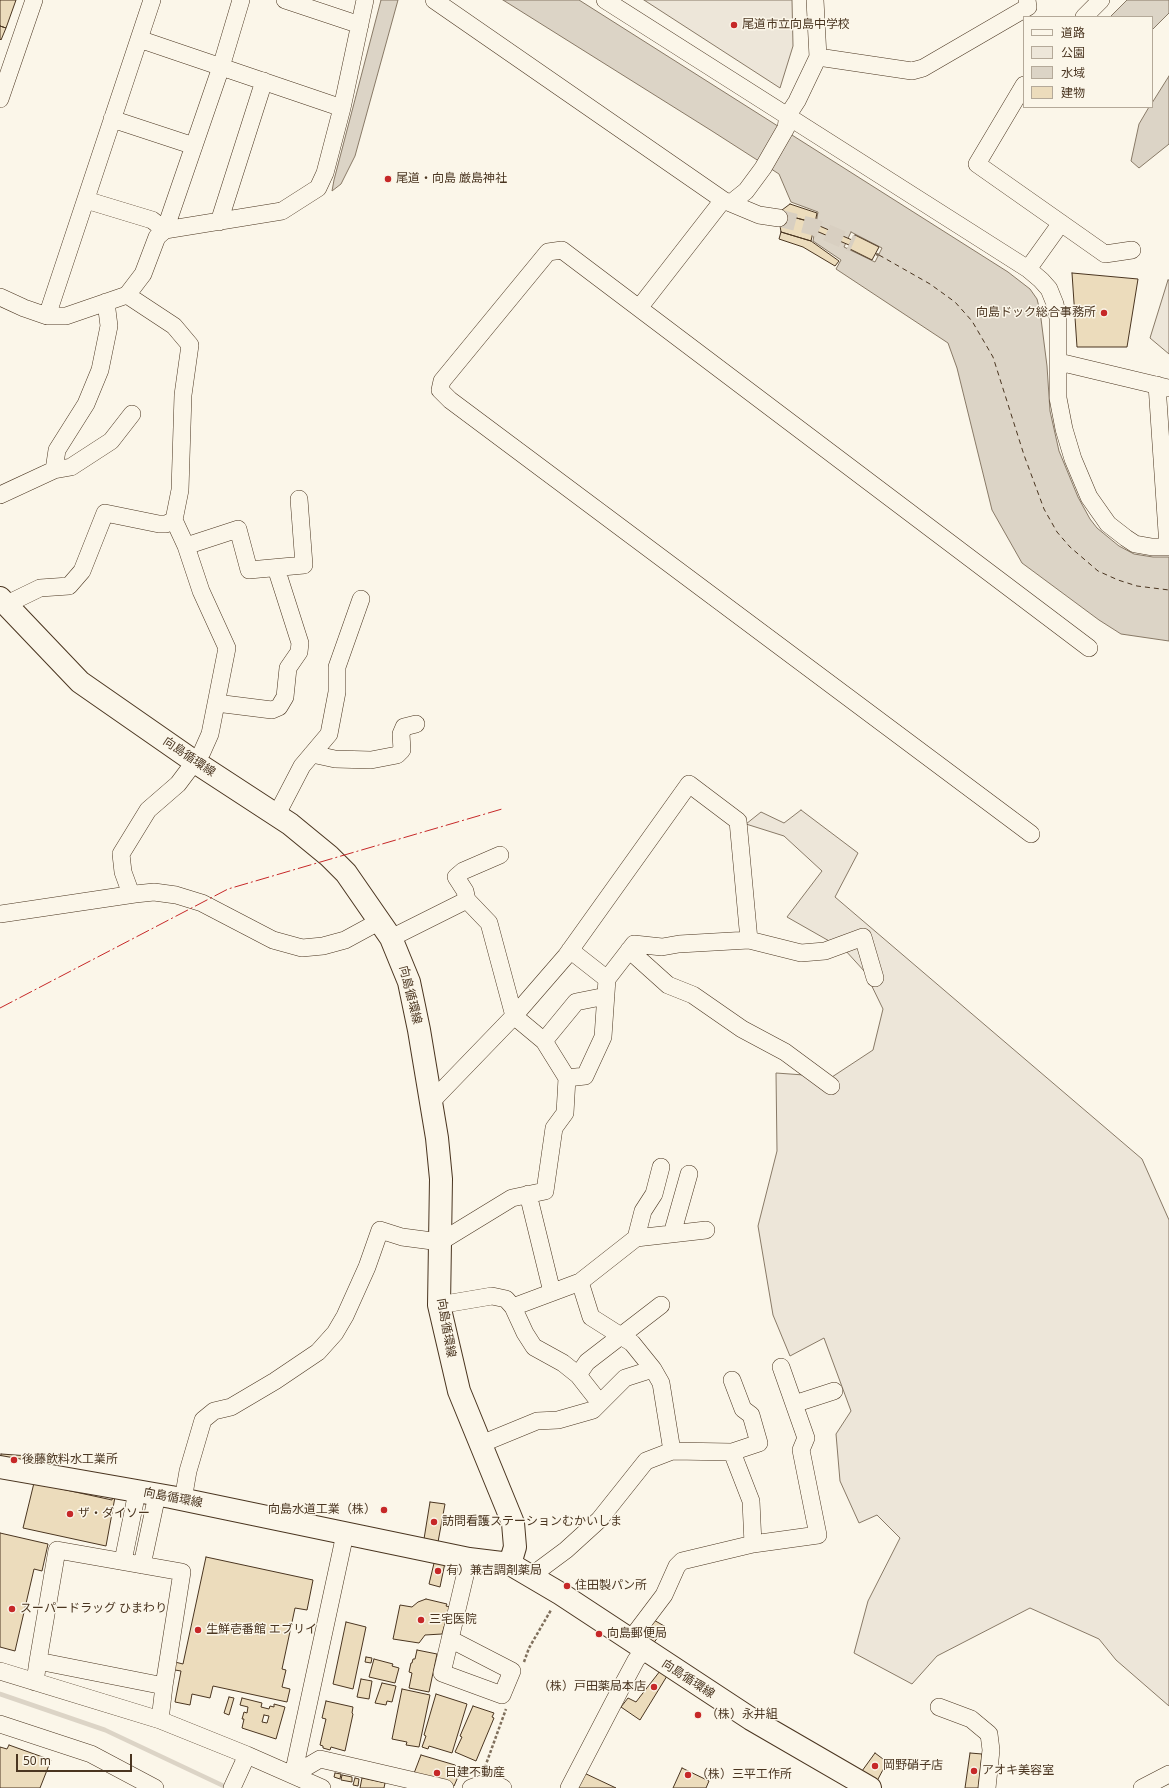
<!DOCTYPE html>
<html>
<head>
<meta charset="utf-8">
<style>
  body { margin:0 }
  #map { position:relative; width:1169px; height:1788px; overflow:hidden; background:#fbf6e9; font-family:"Noto Sans","Noto Sans JP",sans-serif }
  canvas { display:block }
  .legend { position:absolute; left:1023px; top:16px; width:130px; height:92px; box-sizing:border-box; background:#fbf6e9; border:1px solid #b4a999; margin:0; padding:5px 7px; list-style:none; font-size:12px; color:#4a3520 }
  .legend li { display:flex; align-items:center; gap:8px; height:20px }
  .legend b { width:20px; border:1px solid #b4a999 }
  .scale { position:absolute; left:16px; top:1754px; width:116px; height:18px; box-sizing:border-box; border:2px solid #4a3520; border-top:0; padding-left:5px; font-size:12px; line-height:14px; white-space:nowrap; color:#4a3520; -webkit-text-stroke:3px #fbf6e9; paint-order:stroke }
</style>
</head>
<body>
<div id="map">
<canvas width="1169" height="1788"></canvas>
<ul class="legend">
<li><b style="height:5px;background:#fbf6e9"></b>道路</li>
<li><b style="height:11px;background:#ede6d9"></b>公園</li>
<li><b style="height:11px;background:#dcd4c6"></b>水域</li>
<li><b style="height:11px;background:#ecdcbc"></b>建物</li>
</ul>
<div class="scale">50 m</div>
</div>
<script>
const ctx = document.querySelector('canvas').getContext('2d');
ctx.lineJoin = 'round';
function paint(path, color) { ctx.fillStyle = color; ctx.fill(path, 'evenodd'); }
const toPath = rows => new Path2D(rows.map(r => 'M' + r).join(''));
function strokePath(path, color, width, dash) { ctx.strokeStyle = color; ctx.lineWidth = width; ctx.lineCap = dash ? 'butt' : 'round'; ctx.setLineDash(dash || []); ctx.stroke(path); }
function write(font, color, halo, rows, align = 'center') {
  ctx.font = font + ' "Noto Sans","Noto Sans JP",sans-serif'; ctx.lineWidth = 3; ctx.setLineDash([]); ctx.textBaseline = 'middle'; ctx.strokeStyle = halo; ctx.fillStyle = color; for (const [text, x, y, turn = 0] of rows) {
    ctx.save(); ctx.translate(x, y); ctx.rotate((+turn || 0) * Math.PI / 180); ctx.textAlign = isNaN(turn) ? turn : align; if (halo) ctx.strokeText(text, 0, 0); ctx.fillText(text, 0, 0); ctx.restore();
  }
}
const green = toPath([
  [644,0,792,0,793,46,780,88,644,0],
  [1168,280,1169,280,1169,354,1150,338,1168,280],
  [801,810,858,853,835,897,1142,1159,1169,1220,1169,1706,1116,1660,1099,1639,1030,1608,937,1656,912,1684,854,1653,868,1601,900,1538,877,1515,859,1523,840,1481,836,1434,851,1411,824,1338,790,1356,773,1315,758,1226,777,1151,776,1073,832,1077,873,1050,883,1009,865,972,845,950,787,917,822,871,784,836,746,824,761,812,784,823,801,810]
]);
paint(green, '#ede6d9');
strokePath(green, '#887966', 1);
const water = toPath([
  [381,0,398,0,355,156,341,184,332,191,334,180,381,0],
  [503,0,579,0,1008,272,1030,289,1037,299,1040,311,1047,366,1050,411,1059,451,1078,497,1090,519,1097,528,1119,546,1134,554,1153,557,1169,557,1169,641,1121,634,1099,620,1022,563,992,510,957,368,948,343,836,269,841,260,813,241,818,212,791,202,779,174,712,131,503,0],
  [1127,0,1169,0,1169,13,1152,30,1152,17,1110,17,1127,0],
  [1169,76,1169,144,1139,168,1131,161,1139,124,1149,107,1152,107,1152,103,1169,76]
]);
paint(water, '#dcd4c6');
strokePath(water, '#887966', 1);
const pier = toPath([
  [851,232,882,248,875,262,844,247,851,232]
]);
paint(pier, '#fbf6e9');
strokePath(pier, '#887966', 1);
strokePath(toPath([
  [0,1694,105,1730,228,1788]
]), '#dcd4c6', 4.5);
strokePath(toPath([
  [879,255,930,284,955,302,972,321,993,357,1024,455,1044,509,1057,532,1070,547,1098,571,1118,580,1137,586,1169,590]
]), '#4a3520', 1, [5, 4]);
const building = toPath([
  [0,0,16,0,6,28,0,26,0,0],
  [0,26,6,28,1,40,0,39,0,26],
  [790,204,817,213,815,223,778,213,790,204],
  [778,213,815,223,811,241,781,232,778,213],
  [815,224,852,240,849,245,814,230,815,224],
  [781,232,811,241,839,261,835,266,803,247,779,239,781,232],
  [855,235,879,247,872,260,848,248,855,235],
  [1072,273,1138,279,1127,347,1077,347,1072,273],
  [1,1454,29,1456,26,1469,0,1464,1,1454],
  [34,1483,112,1500,113,1496,115,1497,106,1546,23,1528,34,1483],
  [430,1502,445,1504,438,1542,424,1539,430,1502],
  [0,1533,48,1544,42,1571,34,1569,15,1651,0,1647,0,1533],
  [436,1555,446,1558,440,1587,429,1584,436,1555],
  [206,1557,313,1580,307,1610,295,1608,282,1669,286,1670,282,1687,290,1689,287,1702,213,1686,210,1698,192,1694,190,1705,175,1702,181,1671,169,1669,171,1661,183,1664,206,1557],
  [426,1599,447,1604,446,1606,450,1607,442,1634,425,1635,419,1643,393,1639,400,1605,412,1607,418,1602,426,1599],
  [652,1619,666,1627,652,1645,638,1635,652,1619],
  [346,1622,366,1627,353,1689,333,1684,346,1622],
  [417,1650,437,1654,429,1692,409,1688,412,1673,409,1672,411,1663,412,1663,413,1659,415,1659,417,1650],
  [366,1657,372,1658,371,1663,365,1662,366,1657],
  [374,1659,393,1664,392,1666,399,1668,395,1683,369,1677,374,1659],
  [660,1671,667,1676,640,1720,621,1707,628,1698,636,1702,660,1671],
  [361,1679,372,1681,369,1699,357,1697,361,1679],
  [382,1683,396,1686,392,1702,387,1701,386,1705,375,1703,382,1683],
  [402,1689,430,1695,419,1747,406,1745,407,1742,392,1739,402,1689],
  [436,1694,467,1704,452,1753,429,1746,428,1749,422,1747,426,1736,424,1735,436,1694],
  [229,1697,234,1698,229,1715,224,1713,229,1697],
  [242,1698,262,1703,261,1707,269,1709,270,1706,274,1707,274,1704,285,1707,276,1739,242,1728,244,1719,242,1719,244,1712,247,1713,248,1707,240,1705,242,1698],
  [264,1715,269,1716,267,1723,262,1722,264,1715],
  [326,1701,353,1707,352,1713,353,1714,345,1751,331,1747,330,1750,323,1748,323,1746,320,1745,326,1719,322,1718,326,1701],
  [473,1706,494,1713,492,1717,494,1718,476,1761,455,1752,462,1737,460,1736,473,1706],
  [9,1745,51,1760,40,1788,0,1788,0,1747,7,1749,9,1745],
  [875,1753,887,1762,877,1781,862,1771,875,1753],
  [970,1753,982,1754,978,1788,965,1788,970,1753],
  [421,1755,455,1765,461,1770,454,1786,443,1786,413,1776,421,1755],
  [682,1768,709,1781,706,1788,673,1788,682,1768],
  [582,1772,616,1788,575,1788,582,1772],
  [335,1773,341,1774,340,1779,334,1777,335,1773],
  [342,1775,352,1777,352,1782,341,1780,342,1775],
  [355,1778,359,1779,358,1786,353,1785,355,1778],
  [362,1778,385,1783,384,1788,360,1788,362,1778]
]);
paint(building, '#ecdcbc');
strokePath(building, '#4a3520', 1);
strokePath(toPath([
  [779,218,814,227,853,244]
]), '#d8cfc1', 17, [17, 8]);
const minor = toPath([
  [285,0,360,25],
  [434,0,723,200,759,215,779,218],
  [605,0,1028,269,1041,280,1049,289,1055,304,1058,318,1058,398,1064,429,1073,459,1089,497,1108,524,1126,538,1135,544,1152,547,1169,547],
  [1084,17,1101,0],
  [139,39,342,108],
  [818,57,912,71,923,68,1028,7,1027,0],
  [1024,85,977,164,1105,254,1132,250],
  [0,99,34,0],
  [112,119,194,146],
  [86,200,152,220,165,230,221,67,241,0],
  [731,203,746,191,763,168,786,128,788,115,797,101,818,57,815,0],
  [219,222,264,81],
  [1028,269,1061,223],
  [0,297,24,308,47,316,66,316,127,295,143,274,157,237,165,230,282,211,318,188,325,173,342,108,365,0],
  [639,308,723,200],
  [47,316,152,0],
  [1059,362,1168,388],
  [1157,385,1168,547],
  [54,470,57,450,86,404,100,370,109,326,106,302],
  [0,495,54,470,71,467,111,441,132,414],
  [186,546,238,529,249,570,304,565,299,499],
  [7,604,40,588,69,586,82,571,105,513,159,524,166,524,174,520,180,490,183,395,190,345,174,326,127,295],
  [216,703,272,710,279,707,285,697,288,668,299,652,300,643,276,568],
  [312,754,335,759,371,760,397,755,402,750,401,734,404,727,416,724],
  [276,816,302,766,329,734,337,692,337,667,361,599],
  [1031,834,450,400,440,390,442,381,548,252,562,250,1089,648],
  [131,894,123,872,121,854,148,810,178,784,202,752,210,734,227,648,201,591,186,546,174,520],
  [467,900,465,891,456,877,463,871,500,855],
  [0,914,135,894,154,892,176,895,202,903,273,940,302,948,323,946,345,940,380,921],
  [570,950,607,979,634,944,662,947,679,944,749,940,801,953,825,951,863,937,875,978],
  [629,950,668,985,693,995,742,1029,785,1052,831,1086],
  [544,1041,576,1002,606,996],
  [567,1078,585,1076,603,1037,607,979],
  [430,1103,514,1016,566,956,689,784,738,821,749,940],
  [528,1194,552,1292],
  [672,1234,689,1174],
  [636,1238,643,1211,654,1194,661,1167],
  [580,1282,591,1317,632,1343,653,1369],
  [439,1305,492,1296,506,1299,513,1307,525,1333,534,1347,563,1363,578,1375,600,1403],
  [513,1307,580,1282,636,1238,706,1230],
  [578,1375,587,1362,661,1305],
  [794,1404,834,1391],
  [481,1444,537,1421,558,1420,593,1410,625,1378,653,1369,661,1383,672,1451,646,1461,599,1520,566,1550,531,1576],
  [672,1451,732,1452,759,1443,751,1415,743,1409,732,1380],
  [183,1500,188,1471,203,1420,214,1411,231,1407,275,1381,318,1352,335,1333,345,1316,367,1267,380,1230,402,1237,440,1242,512,1198,545,1191,554,1128,565,1113,567,1078,544,1041,514,1016,489,923,467,900,391,938],
  [753,1544,818,1535,801,1450,806,1438,781,1367],
  [123,1561,137,1492],
  [142,1565,157,1495],
  [450,1639,512,1671,502,1695,442,1673,469,1559],
  [630,1640,664,1595,677,1566,682,1561,753,1544,751,1501,732,1452],
  [0,1671,160,1720,247,1755,322,1788],
  [35,1682,38,1661,57,1550,182,1572,164,1686,38,1661],
  [939,1707,971,1719,989,1734,991,1750,987,1788],
  [160,1720,164,1686],
  [0,1724,91,1754,155,1788],
  [293,1775,345,1534],
  [293,1775,320,1759,445,1788],
  [232,1788,247,1755],
  [471,1788,490,1781,503,1788],
  [569,1788,621,1688,636,1660,644,1650],
  [1142,1788,1169,1774]
]);
const major = toPath([
  [0,598,80,682,195,762,290,824,329,856,346,873,391,938,409,982,419,1030,437,1138,441,1179,439,1305,459,1391,513,1523,515,1547,510,1564],
  [0,1467,171,1497,469,1559,510,1564,561,1594,751,1719,870,1788]
]);
strokePath(minor, '#4a3520', 18);
strokePath(major, '#4a3520', 24);
strokePath(toPath([
  [876,254,879,255],
  [524,1662,529,1648,551,1610],
  [485,1767,506,1709]
]), '#7f6f5c', 2.5, [3, 2]);
strokePath(minor, '#fbf6e9', 17);
strokePath(major, '#fbf6e9', 22);
strokePath(toPath([
  [0,1008,228,889,502,809]
]), '#c62828', 1, [14, 3, 2, 3]);
for (const [x, y, r, color] of [
  [734,25,4,"#c62828"],
  [388,179,4,"#c62828"],
  [1104,313,4,"#c62828"],
  [14,1460,4,"#c62828"],
  [384,1510,4,"#c62828"],
  [70,1514,4,"#c62828"],
  [434,1522,4,"#c62828"],
  [438,1571,4,"#c62828"],
  [567,1586,4,"#c62828"],
  [12,1609,4,"#c62828"],
  [421,1620,4,"#c62828"],
  [198,1630,4,"#c62828"],
  [599,1634,4,"#c62828"],
  [654,1687,4,"#c62828"],
  [698,1715,4,"#c62828"],
  [875,1766,4,"#c62828"],
  [974,1771,4,"#c62828"],
  [437,1773,4,"#c62828"],
  [688,1775,4,"#c62828"]
]) { const dot = new Path2D(); dot.arc(x, y, r, 0, 2 * Math.PI); ctx.fillStyle = color; ctx.fill(dot); strokePath(dot, '#fbf6e9', 1.5); }
write('12px', '#4a3520', '#fbf6e9', [
  ["尾道市立向島中学校",742,25],
  ["尾道・向島 厳島神社",396,179],
  ["向島ドック総合事務所",1096,313,"right"],
  ["後藤飲料水工業所",22,1460],
  ["向島水道工業（株）",376,1510,"right"],
  ["ザ・ダイソー",78,1514],
  ["訪問看護ステーションむかいしま",442,1522],
  ["有）兼吉調剤薬局",446,1571],
  ["住田製パン所",575,1586],
  ["スーパードラッグ ひまわり",20,1609],
  ["三宅医院",429,1620],
  ["生鮮壱番館 エブリイ",206,1630],
  ["向島郵便局",607,1634],
  ["（株）戸田薬局本店",646,1687,"right"],
  ["（株）永井組",706,1715],
  ["岡野硝子店",883,1766],
  ["アオキ美容室",982,1771],
  ["日建不動産",445,1773],
  ["（株）三平工作所",696,1775]
], 'left');
write('12px', '#4a3520', '#fbf6e9', [
  ["向島循環線",189,757,34],
  ["向島循環線",410,995,76],
  ["向島循環線",446,1328,80],
  ["向島循環線",173,1498,11],
  ["向島循環線",688,1679,33]
]);
</script>
</body>
</html>
